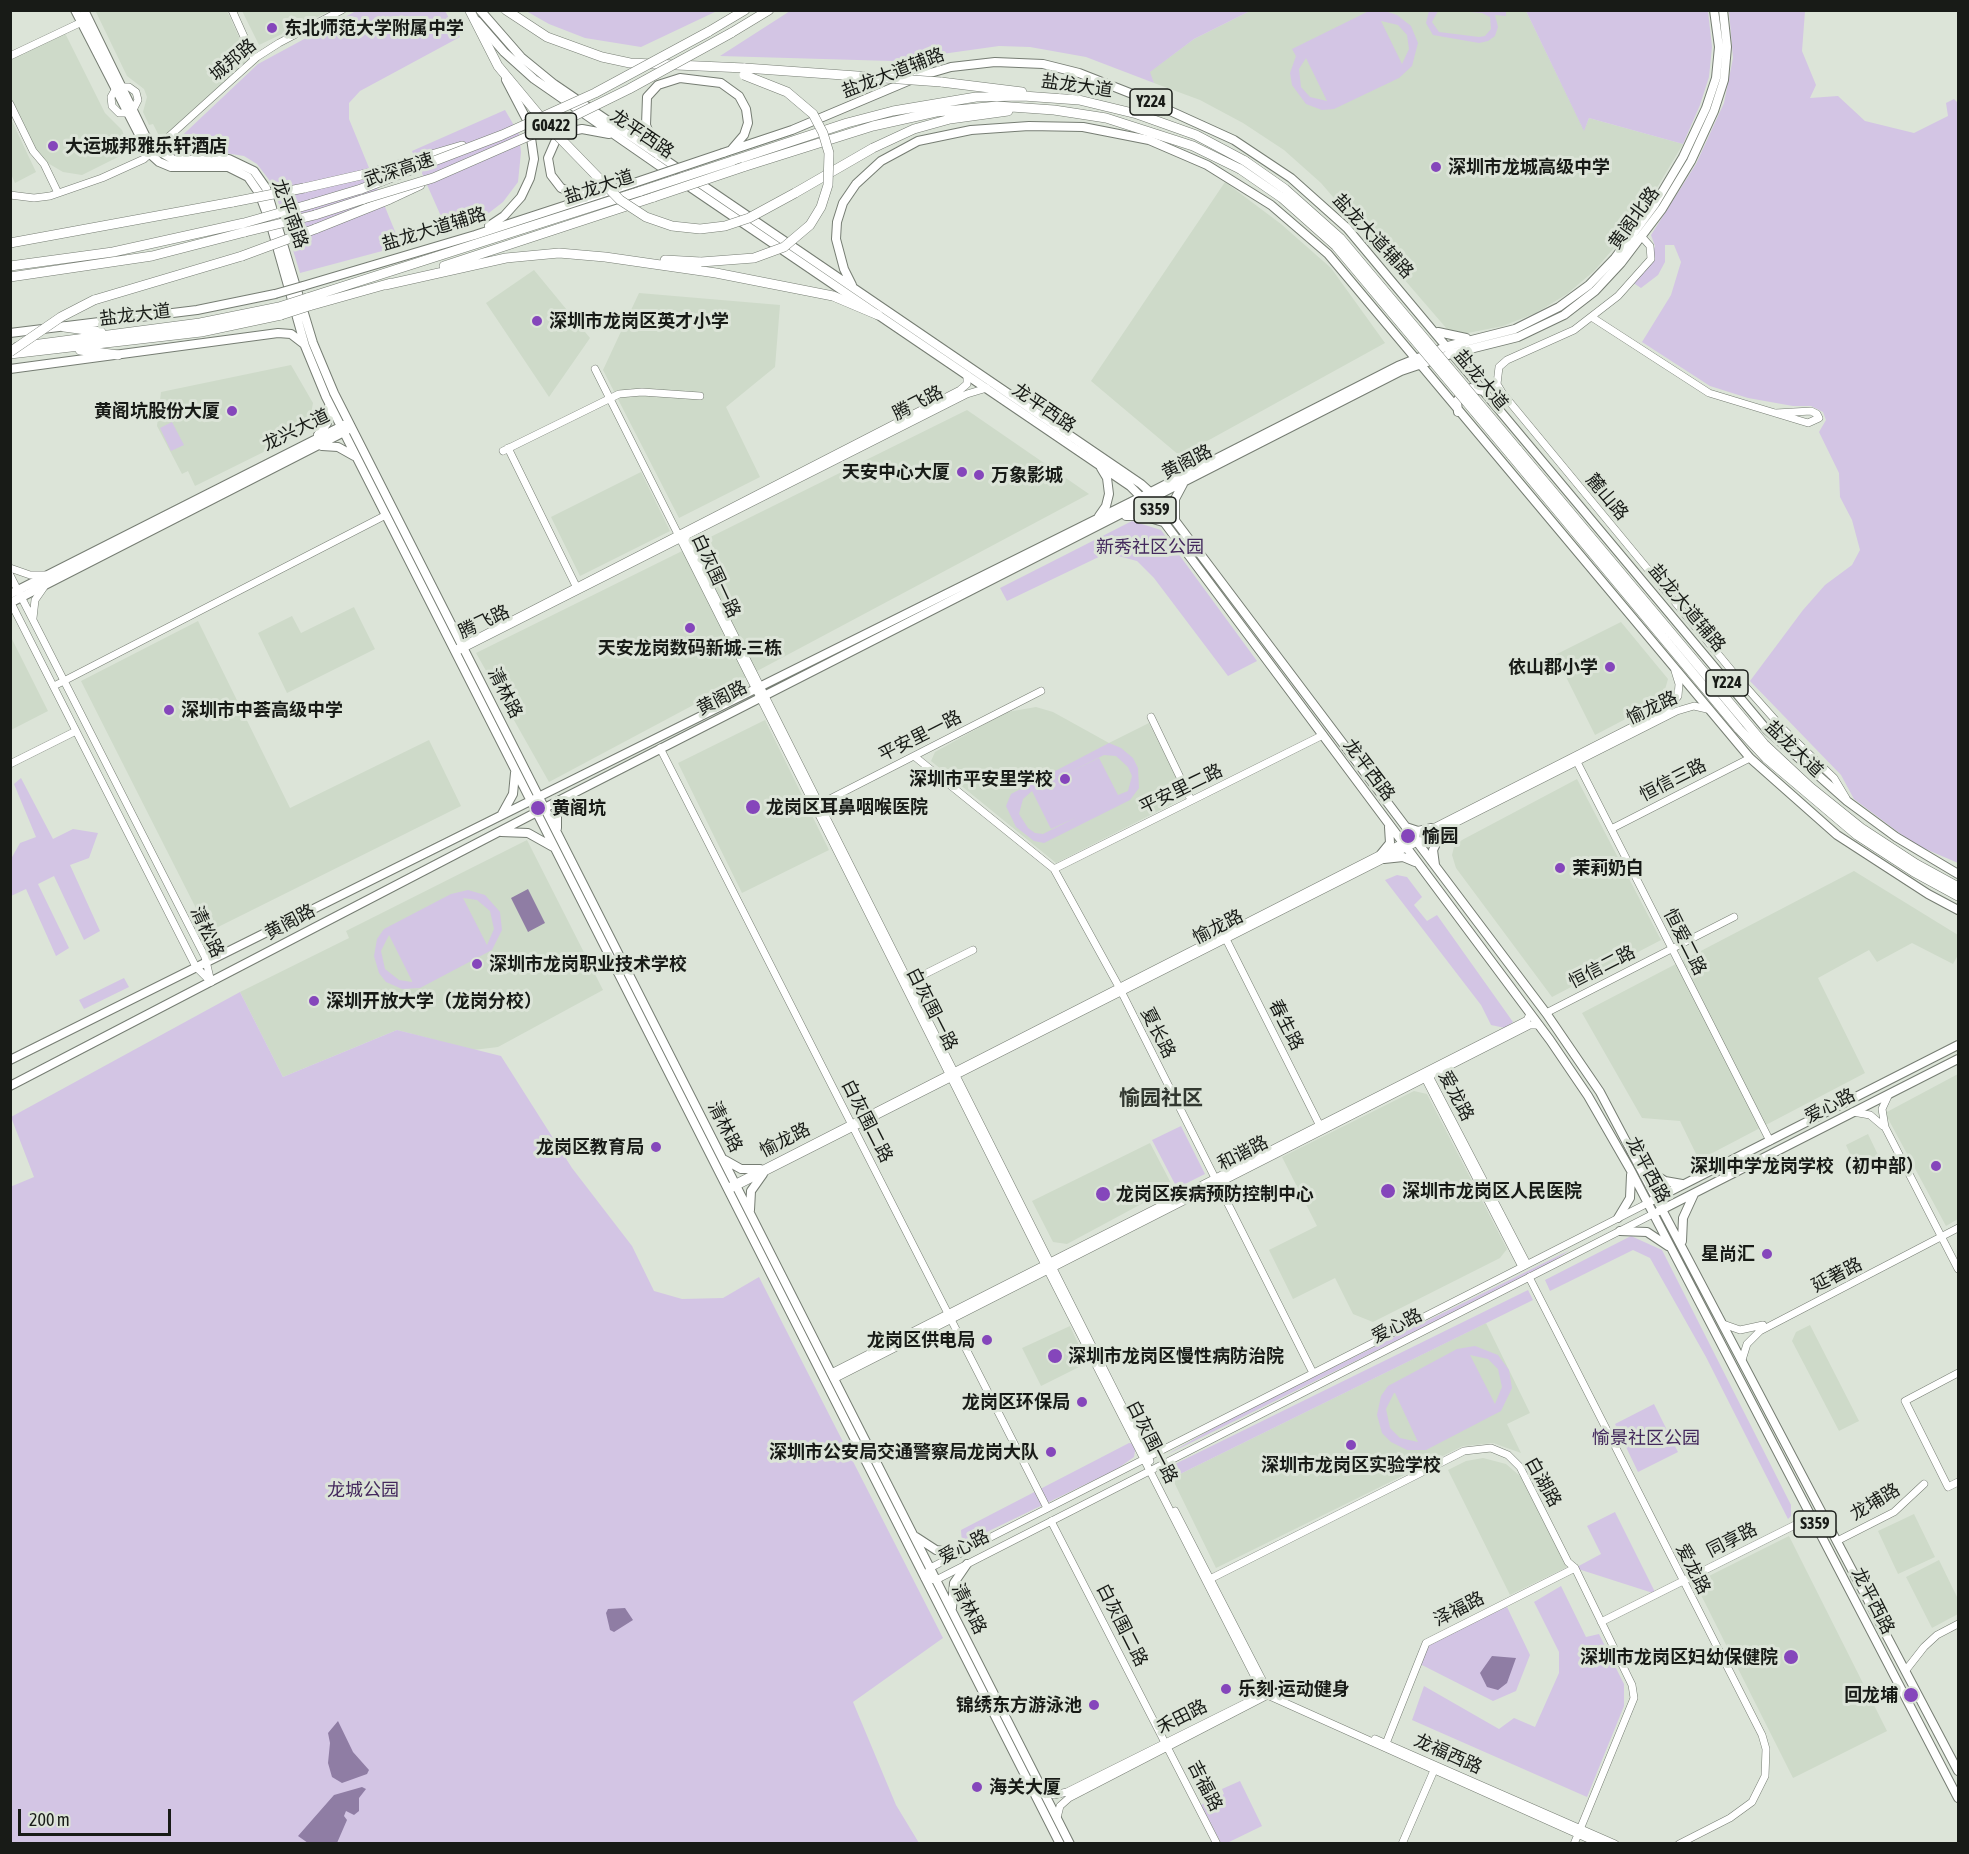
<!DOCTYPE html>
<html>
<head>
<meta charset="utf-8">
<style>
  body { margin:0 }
  #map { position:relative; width:1969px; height:1854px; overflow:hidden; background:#dce4d8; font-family:"Asap Condensed",sans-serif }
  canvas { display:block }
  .frame { position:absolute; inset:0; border:12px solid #181b17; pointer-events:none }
  .scale { position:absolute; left:18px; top:1809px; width:153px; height:27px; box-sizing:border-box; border:3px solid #181b17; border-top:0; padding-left:8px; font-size:18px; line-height:21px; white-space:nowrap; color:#181b17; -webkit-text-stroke:4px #dce4d8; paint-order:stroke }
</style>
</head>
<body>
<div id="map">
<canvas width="1969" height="1854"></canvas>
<div class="frame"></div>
<div class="scale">200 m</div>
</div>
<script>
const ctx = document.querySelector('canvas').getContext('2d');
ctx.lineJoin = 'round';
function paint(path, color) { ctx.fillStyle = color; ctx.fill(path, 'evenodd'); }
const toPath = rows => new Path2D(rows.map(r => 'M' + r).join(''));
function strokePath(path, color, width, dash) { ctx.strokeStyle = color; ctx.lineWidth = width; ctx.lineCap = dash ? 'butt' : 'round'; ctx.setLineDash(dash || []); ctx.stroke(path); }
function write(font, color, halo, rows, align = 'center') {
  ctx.font = font + ' "Asap Condensed","Noto Sans SC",sans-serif'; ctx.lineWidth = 6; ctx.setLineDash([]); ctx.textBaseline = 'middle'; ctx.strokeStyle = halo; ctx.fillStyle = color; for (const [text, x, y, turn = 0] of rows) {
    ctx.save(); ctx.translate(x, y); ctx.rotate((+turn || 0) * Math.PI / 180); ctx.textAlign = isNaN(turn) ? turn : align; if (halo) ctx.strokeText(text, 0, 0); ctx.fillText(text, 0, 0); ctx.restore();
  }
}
paint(toPath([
  [100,10,227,11,249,59,162,142,153,124,149,125,143,112,147,97,144,89,127,76,96,12],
  [242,11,330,11,259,45],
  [1250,11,1526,11,1584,130,1589,118,1683,144,1649,201,1620,241,1594,271,1567,294,1536,313,1503,326,1463,334,1447,329,1321,183,1284,150,1243,123,1200,100,1154,83,1149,72,1194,39],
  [65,33,105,113,122,130,130,151,82,175,63,172,46,162,36,150,11,98,11,59],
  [10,117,36,172,15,183,11,174],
  [1225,182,1281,224,1331,268,1385,343,1180,456,1091,381],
  [534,270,590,338,549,397,486,303],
  [639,293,780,305,775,367,726,407,760,477,679,518,603,370],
  [291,365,313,403,308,430,195,486,188,471,182,474,157,426,161,392],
  [967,410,1089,494,549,782,476,653],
  [641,472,670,531,580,576,551,517],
  [354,607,375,649,287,693,258,633,292,616,301,633],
  [198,621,290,808,429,740,461,806,208,932,81,681],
  [1621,622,1668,679,1662,700,1595,735,1555,655],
  [10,635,48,711,11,730,10,730],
  [1036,707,1053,712,1109,743,1149,723,1186,797,1056,863,931,761,935,752,1007,712],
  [765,720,829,850,742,893,678,763],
  [1577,779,1661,940,1552,997,1456,868,1452,855,1454,847,1462,840],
  [527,840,603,990,498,1047,473,1050,397,1030,283,1077,240,992,349,938,346,931],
  [1854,871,1958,935,1958,955,1953,964,1912,943,1877,962,1869,950,1818,978,1865,1073,1699,1160,1680,1121,1642,1118,1582,1013],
  [1958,1074,1958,1219,1946,1226,1885,1113],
  [1414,1091,1427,1094,1507,1249,1500,1258,1373,1322,1353,1314,1335,1278,1293,1299,1269,1250,1317,1226,1282,1157],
  [1868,1134,1879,1157,1856,1168,1846,1145],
  [1150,1143,1173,1187,1067,1244,1053,1242,1032,1201],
  [1486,1323,1530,1413,1507,1424,1521,1453,1493,1443,1463,1446,1216,1568,1172,1478],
  [1810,1325,1859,1421,1839,1431,1792,1341,1796,1332],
  [1070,1326,1087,1363,1041,1386,1022,1348],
  [1483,1458,1506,1464,1520,1476,1567,1567,1510,1595,1448,1470,1466,1461],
  [1914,1514,1935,1557,1898,1574,1878,1531],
  [1789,1536,1887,1731,1793,1778,1695,1583],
  [1939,1560,1958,1599,1958,1614,1932,1628,1906,1577]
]), '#cedac9');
paint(toPath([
  [1371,10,1385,11,1397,15,1411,26,1418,43,1412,66,1399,78,1334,109,1322,110,1306,104,1292,85,1290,73,1296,56,1292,49],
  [1381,21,1398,25,1407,35,1409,49,1402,64],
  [1306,58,1327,101,1310,97,1301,87,1299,69],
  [356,11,445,11,460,37,360,91,349,103,349,119,401,246,300,273,273,185,257,164,244,156,219,152,174,155,169,152,170,147,258,64],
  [526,11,717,11,641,47,585,38,549,24],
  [790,11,790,10,1250,11,1194,39,1150,72,1154,83,1086,57,1030,47,999,46,892,61,720,56],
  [1429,11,1438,11,1432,22,1439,32,1479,37,1485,36,1491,29,1490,17,1482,13,1460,11,1506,11,1506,16,1495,15,1498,27,1495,36,1488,41,1479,43,1433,35,1426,23],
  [1526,11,1708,11,1712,47,1709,77,1700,105,1683,144,1589,118,1584,131],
  [1729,11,1805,11,1802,51,1816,85,1810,98,1838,96,1865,121,1914,133,1948,116,1946,103,1954,99,1958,103,1958,863,1914,844,1854,799,1841,775,1750,681,1803,610,1825,585,1852,565,1860,550,1852,520,1840,497,1839,473,1819,432,1826,420,1823,412,1811,406,1793,406,1748,398,1710,386,1642,342,1671,295,1681,262,1674,245,1665,245,1665,262,1658,275,1641,288,1632,282,1648,264,1655,246,1651,235,1696,164,1724,103,1733,58],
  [505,110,519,134,521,152,518,182,503,202,481,219,448,232,412,151],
  [172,422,184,445,171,451,160,428],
  [1132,521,1161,530,1257,661,1228,676,1154,578,1137,561,1107,553,1007,601,1000,588],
  [1109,743,1121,748,1133,758,1138,768,1139,788,1130,800,1044,843,1034,841,1016,827,1006,806,1011,794],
  [1104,755,1116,756,1128,767,1132,776,1128,791,1118,795,1099,758,1062,776],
  [1032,791,1051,829,1077,817,1043,834,1035,833,1028,828,1019,814,1023,799],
  [21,778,53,839,73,829,98,833,89,858,70,865,100,931,84,940,54,876,38,884,69,948,56,956,26,889,11,896,11,859,20,843,36,837,14,784],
  [1397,875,1407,877,1422,897,1414,905,1427,921,1437,915,1513,1022,1505,1028,1491,1025,1481,1005,1385,880],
  [468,890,485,895,500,912,502,930,492,950,420,988,402,989,386,982,379,973,374,956,377,939,384,929,451,894],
  [463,898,477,900,490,911,494,929,487,945],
  [389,935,412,981,412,982,399,980,385,969,381,951],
  [124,978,129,987,84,1009,79,1000],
  [240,992,283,1077,397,1030,501,1056,572,1168,632,1246,654,1291,682,1299,723,1298,759,1277,943,1638,853,1702,896,1805,919,1843,11,1844,10,1187,34,1177,11,1117],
  [1181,1126,1205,1174,1177,1188,1152,1140],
  [1631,1236,1662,1250,1791,1505,1791,1516,1788,1519,1706,1357,1650,1258,1633,1250,1550,1291,1545,1280],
  [1570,1250,1543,1268,1166,1455,1233,1417],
  [1528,1290,1533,1300,1172,1478,1167,1468],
  [1475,1346,1498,1355,1509,1370,1512,1388,1501,1411,1426,1450,1407,1450,1391,1442,1382,1433,1377,1415,1381,1396,1388,1386,1457,1349],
  [1470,1355,1488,1359,1498,1369,1502,1387,1495,1404],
  [1394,1393,1395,1393,1418,1442,1400,1438,1390,1428,1386,1409],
  [1654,1404,1678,1452,1638,1472,1615,1424],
  [1129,1443,1136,1444,1134,1457,1117,1469,962,1544,961,1530],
  [1615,1512,1656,1594,1575,1568,1601,1554,1587,1526],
  [1561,1586,1586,1637,1599,1634,1624,1684,1624,1706,1587,1797,1412,1720,1424,1686,1499,1729,1514,1718,1535,1727,1559,1673,1559,1652,1534,1602],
  [1507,1607,1530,1655,1516,1691,1493,1701,1418,1663,1426,1643],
  [1240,1781,1262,1826,1227,1843,1221,1843,1201,1805,1224,1794,1222,1789]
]), '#d3c5e4');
paint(toPath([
  [528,889,545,923,528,932,511,898],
  [625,1608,633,1620,614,1632,610,1630,606,1613,608,1609],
  [1492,1656,1516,1658,1507,1683,1498,1690,1487,1687,1480,1673],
  [338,1721,353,1752,369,1770,367,1774,342,1783,332,1777,328,1763,330,1743,328,1733],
  [362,1787,366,1789,359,1798,359,1811,354,1815,346,1811,344,1816,347,1820,337,1843,308,1843,298,1836,334,1795]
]), '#8f7da4');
const minor = toPath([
  [232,10,254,59],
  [10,56,86,20],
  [122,87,129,87,136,92,138,100,133,110],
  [115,90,111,97,112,106,119,113,126,113],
  [10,104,33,151,44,164,58,193],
  [10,195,34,198,50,196,102,178,144,159,257,57,279,43,342,10],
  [1642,237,1650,246,1651,259,1618,296,1574,330,1507,360,1499,367,1497,384,1503,394,1737,677,1785,731,1834,778,1846,798],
  [1593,318,1709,393,1808,423,1819,418,1817,414,1811,411,1776,413],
  [595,369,1040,1255,1263,1693,1600,1844],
  [508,448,577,588],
  [503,451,619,394,642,392,700,396],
  [679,534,685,537,1150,1461],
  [10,568,30,575,45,575],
  [10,575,205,957,211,982],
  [10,601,196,967,211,982],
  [33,618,35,600,44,587],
  [458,648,960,390,967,384,967,375],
  [460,650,967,394,987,388],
  [54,686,386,515],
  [1151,717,1191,800],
  [660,748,1047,1508],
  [914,756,1054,869,1119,987,1313,1373],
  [1575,758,1770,1141],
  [10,764,76,731],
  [816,806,1041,691],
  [1611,829,1750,758],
  [1429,830,1669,708,1678,696,1679,684,1675,671],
  [1054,869,1323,735],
  [1225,937,1321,1128],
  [905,984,973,950],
  [1546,1013,1734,917],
  [1427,1072,1527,1264],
  [1426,1074,1425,1078,1522,1267],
  [1888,1096,1882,1109,1885,1127,1958,1269],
  [1853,1112,1870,1115,1883,1126],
  [732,1185,1416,836],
  [733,1188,1677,711,1694,706,1707,709],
  [1648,1203,930,1568,925,1578,936,1580,1653,1214],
  [1529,1277,1762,1735,1766,1749,1765,1776,1752,1802,1730,1818,1679,1844],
  [1723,1324,1740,1330,1763,1325],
  [1742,1360,1747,1344,1760,1331,1958,1228],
  [831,1373,1527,1020,1530,1014],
  [1958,1373,1905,1401,1948,1487,1958,1482],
  [834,1379,1530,1025,1539,1025],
  [1175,1511,1269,1693],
  [1051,1521,1217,1844],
  [1837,1541,1894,1512,1924,1484],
  [1208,1580,1464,1451,1491,1448,1508,1455,1520,1467,1568,1562,1575,1568,1632,1685,1634,1698,1574,1844],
  [1601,1622,1811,1517],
  [1906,1670,1924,1647,1937,1635,1958,1624],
  [1375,1739,1615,1844],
  [1385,1746,1426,1643,1575,1568],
  [1043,1791,1054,1795,1067,1792,1266,1693],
  [1057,1818,1060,1806,1069,1798,1268,1695],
  [1402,1844,1435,1768]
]);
const major = toPath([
  [75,10,148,152,159,162,171,167,228,167,248,177,259,193,270,222,305,346,326,397,1060,1844],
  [84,10,145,135,157,150,174,160,229,159,254,171,266,188,313,343,334,393,1070,1844],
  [480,10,521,57,554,84,1141,484,1161,502,1546,1013,1600,1092,1958,1771],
  [477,21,504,52,534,79,671,174],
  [723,153,792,130,920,76,951,67,995,62,1043,64,1079,73,1135,95,1234,140,1291,178,1347,228,1767,730,1847,801,1896,837,1958,874],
  [658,155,646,125,647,97,658,85,680,78,721,83,739,96,746,109,748,123,744,135,732,149],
  [684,183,1130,486,1158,514,1550,1040,1588,1096,1630,1169,1958,1798],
  [589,195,577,194,561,188,551,175,548,158,555,142,567,132,582,129,609,134],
  [489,226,504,216,521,197,530,178,534,159,529,124,506,80],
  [852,285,844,269,836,239,837,222,843,203,856,184,881,161,918,141,971,130,1029,126,1083,127,1149,140,1207,165,1271,205,1328,254,1750,758,1837,835,1928,894,1958,910],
  [303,286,475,235,631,184],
  [1438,332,1466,338],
  [10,333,197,310,275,294],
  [10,369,278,333,291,334,304,344],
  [1458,412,1457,401,1462,393,1471,388,1486,392],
  [318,435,327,423,329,406],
  [322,446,338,447,354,456],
  [1099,516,1106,506,1109,494,1107,478,1101,468],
  [1126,516,1143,516,1163,522],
  [1175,519,1175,499,1183,484],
  [10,594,344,425],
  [10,603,346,431],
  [502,814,513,794,515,773],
  [1406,827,1418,831,1431,828],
  [557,828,557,812,565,799],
  [501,832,528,833,553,847],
  [1381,854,1390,843,1389,827],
  [1384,859,1403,857,1415,862],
  [1435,865,1433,850,1443,829],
  [10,1060,1143,496,1398,366,1448,346,1515,329,1559,307,1589,285,1615,258,1655,204,1683,157,1706,108,1716,78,1719,47,1714,10],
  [10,1086,560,800,1401,371,1454,353,1518,337,1564,315,1595,291,1621,263,1662,209,1691,161,1714,111,1724,80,1727,47,1723,10],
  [725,1160,741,1169,760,1169],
  [1643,1167,1665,1181,1682,1184],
  [1653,1200,1958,1045],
  [750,1210,751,1191,763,1174],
  [1659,1211,1958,1059],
  [1618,1218,1630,1198,1631,1175],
  [1620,1231,1647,1232,1668,1246],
  [1682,1241,1683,1218,1694,1194],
  [916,1537,936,1550,959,1553],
  [952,1608,954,1583,967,1564]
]);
const highway = toPath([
  [506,10,547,37,602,57,630,63,745,68],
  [470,11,498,66,553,132],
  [708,32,745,10],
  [731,33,769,10],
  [941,82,1022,92],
  [732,161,847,123,893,111,976,97,1023,96,1079,100,1137,114,1196,135,1245,161],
  [743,167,873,126,936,112,997,106,1054,110,1106,118,1193,146,1240,169],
  [304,188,374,172,462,146],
  [795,193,873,148,914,129,950,119,1008,111],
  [311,204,361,189],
  [315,215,364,199],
  [315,229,390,199,420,185],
  [10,243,233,202],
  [665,260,701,262],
  [10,266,113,252,244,223],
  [444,266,654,197],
  [10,277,152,256,245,232],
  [385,285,506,258,559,253,605,257,716,273,833,296,878,315],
  [307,298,641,191],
  [94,300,242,256],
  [309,306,391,283],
  [64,327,101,332],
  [17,347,200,323,279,307],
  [80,350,118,355],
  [10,354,201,332,281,315],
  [1517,449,1764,744,1810,787,1861,828,1916,864,1958,887],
  [1511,455,1739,729,1766,758,1857,835,1914,872,1958,896]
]);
strokePath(minor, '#767d73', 8);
strokePath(major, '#767d73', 10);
strokePath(highway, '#767d73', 10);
strokePath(minor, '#fff', 7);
strokePath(major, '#fff', 8);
strokePath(highway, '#fff', 9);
const majorBridge = toPath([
  [631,184,723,153],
  [275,294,303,286]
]);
const highwayBridge = toPath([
  [745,68,941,82],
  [554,132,620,200,646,217,672,226,700,229,725,226,749,218,795,193],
  [1245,161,1285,189,1340,238,1517,449],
  [1240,169,1282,198,1336,246,1511,455],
  [361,189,502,135,595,93,708,32],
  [641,191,732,161],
  [654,197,743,167],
  [364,199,433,178,570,118,629,89,731,33],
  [233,202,304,188],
  [244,223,311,204],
  [245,232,315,215],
  [242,256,315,229],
  [701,262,754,258,784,247,810,225,821,207,828,185,829,153,823,133,813,114,787,92,744,75],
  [279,307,307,298],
  [281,315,309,306],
  [10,352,61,317,94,300]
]);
strokePath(majorBridge, '#767d73', 10, []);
strokePath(highwayBridge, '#767d73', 10, []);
strokePath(majorBridge, '#fff', 8);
strokePath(highwayBridge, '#fff', 9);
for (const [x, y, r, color] of [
  [272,28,6,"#8546bb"],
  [53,146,6,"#8546bb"],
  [1436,167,6,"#8546bb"],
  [537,321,6,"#8546bb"],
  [232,411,6,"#8546bb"],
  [962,472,6,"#8546bb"],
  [979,475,6,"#8546bb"],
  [690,628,6,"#8546bb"],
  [1610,667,6,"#8546bb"],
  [169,710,6,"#8546bb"],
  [1065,779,6,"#8546bb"],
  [753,807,8,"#8546bb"],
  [538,808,8,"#8546bb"],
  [1408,836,8,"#8546bb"],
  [1560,868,6,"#8546bb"],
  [477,964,6,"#8546bb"],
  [314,1001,6,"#8546bb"],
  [656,1147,6,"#8546bb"],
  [1936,1166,6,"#8546bb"],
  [1388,1191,8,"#8546bb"],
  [1103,1194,8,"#8546bb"],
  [1767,1254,6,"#8546bb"],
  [987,1340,6,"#8546bb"],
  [1055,1356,8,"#8546bb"],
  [1082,1402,6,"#8546bb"],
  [1351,1445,6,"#8546bb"],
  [1051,1452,6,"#8546bb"],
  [1791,1657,8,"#8546bb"],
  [1226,1689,6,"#8546bb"],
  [1911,1695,8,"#8546bb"],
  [1094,1705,6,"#8546bb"],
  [977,1787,6,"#8546bb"]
]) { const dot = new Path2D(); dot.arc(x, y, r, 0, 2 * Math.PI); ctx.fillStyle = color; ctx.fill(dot); strokePath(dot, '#dce4d8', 2); }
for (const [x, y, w] of [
  [1151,102,42],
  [551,126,51],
  [1155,510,42],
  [1727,683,42],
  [1815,1524,42]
]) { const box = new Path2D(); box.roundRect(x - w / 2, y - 13, w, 26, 4.5); ctx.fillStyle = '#dce4d8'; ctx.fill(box); strokePath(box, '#181b17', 1.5); }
write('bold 16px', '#181b17', null, [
  ["Y224",1151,102],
  ["G0422",551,126],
  ["S359",1155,510],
  ["Y224",1727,683],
  ["S359",1815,1524]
]);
write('bold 18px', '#181b17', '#dce4d8', [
  ["东北师范大学附属中学",284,28],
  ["大运城邦雅乐轩酒店",65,146],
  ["深圳市龙城高级中学",1448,167],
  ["深圳市龙岗区英才小学",549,321],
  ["黄阁坑股份大厦",220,411,"right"],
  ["天安中心大厦",950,472,"right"],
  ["万象影城",991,475],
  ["天安龙岗数码新城-三栋",690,648,"center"],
  ["依山郡小学",1598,667,"right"],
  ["深圳市中荟高级中学",181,710],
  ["深圳市平安里学校",1053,779,"right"],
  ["龙岗区耳鼻咽喉医院",766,807],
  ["黄阁坑",552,808],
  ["愉园",1422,836],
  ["茉莉奶白",1572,868],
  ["深圳市龙岗职业技术学校",489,964],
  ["深圳开放大学（龙岗分校）",326,1001],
  ["龙岗区教育局",644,1147,"right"],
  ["深圳中学龙岗学校（初中部）",1924,1166,"right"],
  ["深圳市龙岗区人民医院",1402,1191],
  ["龙岗区疾病预防控制中心",1116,1194],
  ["星尚汇",1755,1254,"right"],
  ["龙岗区供电局",975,1340,"right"],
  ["深圳市龙岗区慢性病防治院",1068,1356],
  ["龙岗区环保局",1070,1402,"right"],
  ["深圳市公安局交通警察局龙岗大队",1039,1452,"right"],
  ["深圳市龙岗区实验学校",1351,1465,"center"],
  ["深圳市龙岗区妇幼保健院",1778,1657,"right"],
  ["乐刻·运动健身",1238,1689],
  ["回龙埔",1898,1695,"right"],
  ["锦绣东方游泳池",1082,1705,"right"],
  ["海关大厦",989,1787]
], 'left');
write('18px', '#181b17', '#dce4d8', [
  ["城邦路",233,60,-40],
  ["盐龙大道辅路",893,73,-21],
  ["盐龙大道",1077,86,8],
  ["龙平西路",642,134,34],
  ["武深高速",399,170,-18],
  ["盐龙大道",599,187,-18],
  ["龙平南路",290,214,70],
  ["黄阁北路",1634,218,-54],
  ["盐龙大道辅路",434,229,-17],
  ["盐龙大道辅路",1373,236,47],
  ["盐龙大道",135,315,-7],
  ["盐龙大道",1481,380,50],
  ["腾飞路",918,403,-27],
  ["龙平西路",1044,408,34],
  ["龙兴大道",296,430,-26],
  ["黄阁路",1187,462,-27],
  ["麓山路",1607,497,50],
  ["白灰围一路",716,576,65],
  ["盐龙大道辅路",1687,608,50],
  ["腾飞路",484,622,-25],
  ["清林路",505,693,63],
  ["黄阁路",722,698,-27],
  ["愉龙路",1652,708,-25],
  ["平安里一路",920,736,-27],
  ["盐龙大道",1794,749,44],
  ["龙平西路",1369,770,53],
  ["恒信三路",1673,780,-27],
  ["平安里二路",1181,789,-26],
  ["黄阁路",290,922,-28],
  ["愉龙路",1218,927,-27],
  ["清松路",207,932,65],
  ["恒爱二路",1685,942,63],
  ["恒信二路",1602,967,-27],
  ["白灰围一路",932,1009,63],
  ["春生路",1286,1025,63],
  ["夏长路",1158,1033,63],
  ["爱龙路",1456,1096,62],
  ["爱心路",1830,1106,-27],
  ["白灰围二路",867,1121,63],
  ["清林路",725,1127,63],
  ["愉龙路",785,1140,-27],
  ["和谐路",1243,1153,-27],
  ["龙平西路",1648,1170,62],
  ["延著路",1837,1275,-27],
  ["爱心路",1397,1326,-27],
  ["白灰围一路",1152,1442,63],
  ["白湖路",1543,1482,61],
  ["龙埔路",1875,1502,-31],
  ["同享路",1732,1540,-27],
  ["爱心路",964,1547,-27],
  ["爱龙路",1693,1569,63],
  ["龙平西路",1873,1601,63],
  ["清林路",969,1609,63],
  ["泽福路",1459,1609,-27],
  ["白灰围二路",1122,1625,63],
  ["禾田路",1182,1717,-27],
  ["龙福西路",1448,1754,24],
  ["吉福路",1205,1786,63]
]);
write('18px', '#44295d', '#dce4d8', [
  ["新秀社区公园",1150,547],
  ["愉景社区公园",1646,1438],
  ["龙城公园",363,1490]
]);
write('bold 21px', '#323830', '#dce4d8', [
  ["愉园社区",1161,1098]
]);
</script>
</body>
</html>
